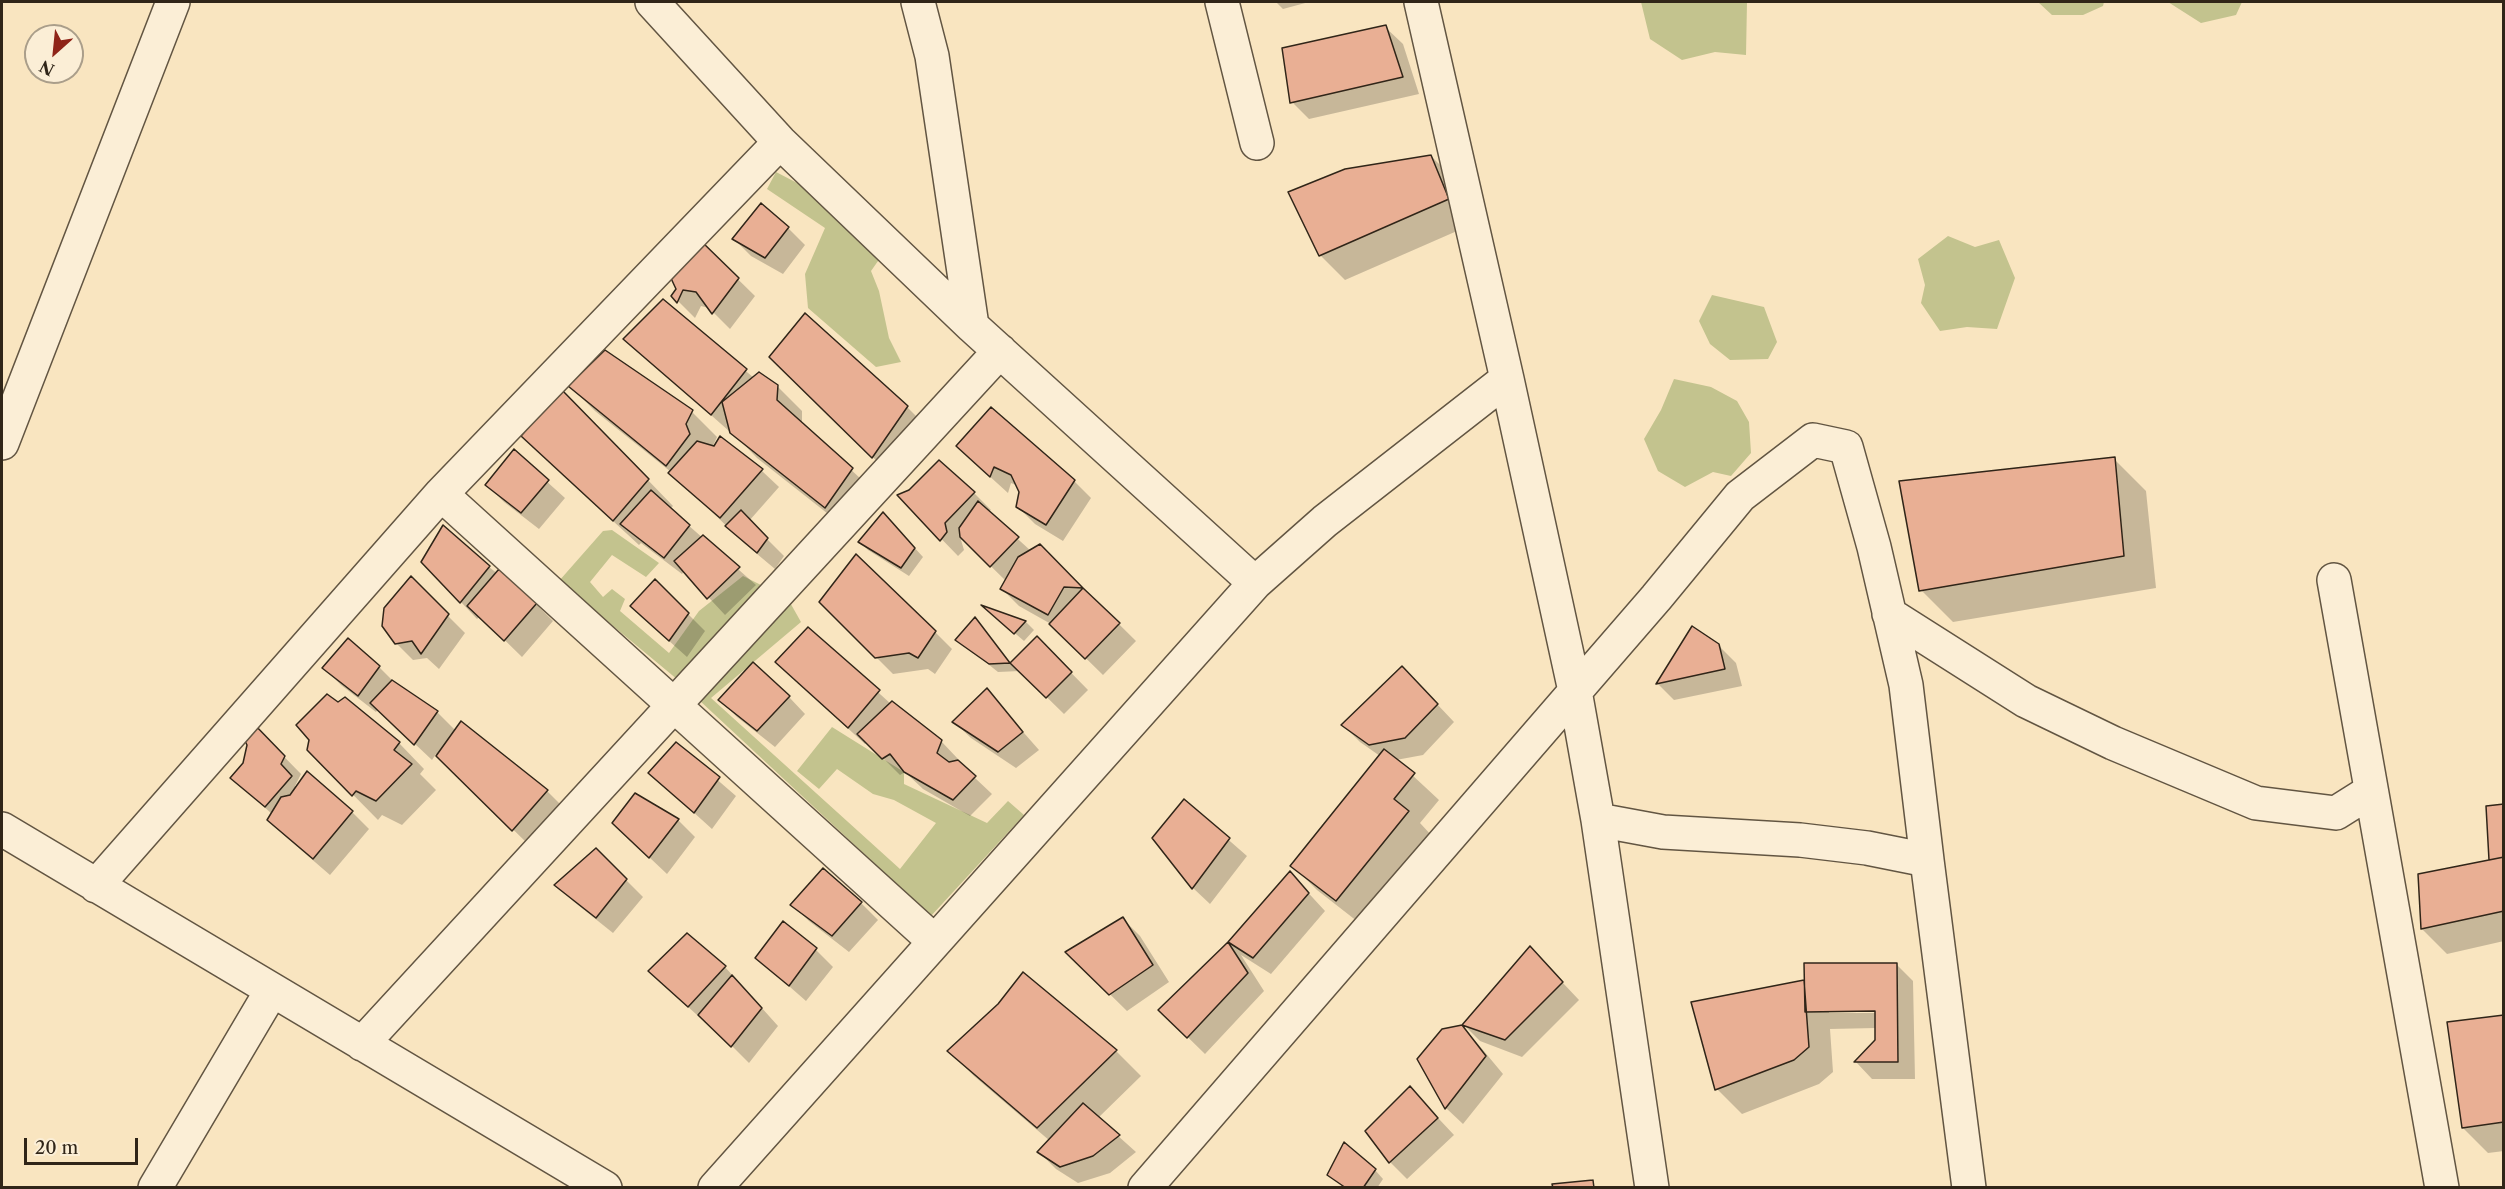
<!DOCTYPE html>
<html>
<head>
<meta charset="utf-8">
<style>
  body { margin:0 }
  #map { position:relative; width:2505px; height:1189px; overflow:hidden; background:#f9e5c0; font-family:"Libre Caslon Text",serif }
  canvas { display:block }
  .frame { position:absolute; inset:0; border:3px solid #302518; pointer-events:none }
  .north { position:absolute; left:24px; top:24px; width:60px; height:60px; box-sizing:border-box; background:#fbeed6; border:2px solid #aa9e8a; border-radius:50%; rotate:207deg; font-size:16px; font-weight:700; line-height:24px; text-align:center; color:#302518 }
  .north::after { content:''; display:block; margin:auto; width:21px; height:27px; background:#8f2418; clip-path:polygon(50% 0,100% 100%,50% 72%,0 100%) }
  .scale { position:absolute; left:24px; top:1138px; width:114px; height:27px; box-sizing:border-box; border:3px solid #302518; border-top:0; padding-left:8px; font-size:18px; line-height:21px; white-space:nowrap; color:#302518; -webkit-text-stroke:4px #fbeed6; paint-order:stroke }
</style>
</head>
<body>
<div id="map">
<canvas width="2505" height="1189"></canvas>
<div class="frame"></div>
<div class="north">N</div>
<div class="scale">20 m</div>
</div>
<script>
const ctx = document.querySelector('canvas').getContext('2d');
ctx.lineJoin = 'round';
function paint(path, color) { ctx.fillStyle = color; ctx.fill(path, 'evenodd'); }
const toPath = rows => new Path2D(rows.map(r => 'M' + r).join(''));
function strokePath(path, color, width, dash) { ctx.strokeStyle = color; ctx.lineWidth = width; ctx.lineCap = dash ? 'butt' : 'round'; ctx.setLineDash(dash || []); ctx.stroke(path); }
paint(toPath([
  [1641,2,1747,2,1746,55,1715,52,1682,60,1650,39],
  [2038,2,2104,2,2103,6,2083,15,2052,15],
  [2168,2,2242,2,2236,15,2201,23],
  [776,172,826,198,883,254,871,271,879,291,889,338,901,362,876,367,808,308,805,274,825,228,767,189],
  [1948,236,1975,247,1999,240,2015,278,1997,329,1967,327,1940,331,1921,303,1925,285,1918,259],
  [1712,295,1764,307,1777,342,1768,359,1730,360,1710,344,1699,321],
  [1674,379,1711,387,1737,401,1749,422,1751,453,1731,476,1713,472,1685,487,1658,471,1644,439,1661,410],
  [612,530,659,563,646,577,612,555,590,582,603,597,612,589,625,599,620,611,669,653,699,611,743,576,761,585,687,673,678,680,559,581,603,531],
  [788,599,801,622,711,698,900,869,936,823,894,800,873,794,837,769,819,789,797,771,832,727,904,772,904,784,987,823,1008,801,1024,815,931,916,699,700]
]), '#c3c38e');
paint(toPath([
  [1276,2,1309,2,1283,9],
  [1385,27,1403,44,1419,94,1309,119,1292,102],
  [1431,156,1456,181,1473,224,1345,280,1320,255],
  [788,228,805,245,783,274,751,256,734,239],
  [701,243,755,296,730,329,709,308,701,306,695,318,673,296],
  [663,301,754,378,777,386,802,411,802,424,877,494,851,532,757,458,730,430,729,431,625,339],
  [771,357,907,407,924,424,890,474],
  [570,386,692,412,717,437,712,448,714,449,720,438,762,471,779,487,749,521,784,556,775,569,744,543,671,472,595,411],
  [586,416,673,506,670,509,756,585,725,615,684,571,682,574,641,543,639,545,548,461],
  [514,452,565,498,539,529,504,502,487,485],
  [2114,459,2146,491,2156,588,1953,622,1921,590],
  [975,463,1074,481,1091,498,1063,541,1035,524,1018,507,1021,492,1018,486,1011,483,1008,493],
  [974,493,991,510,988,512,1031,551,1040,546,1136,641,1103,675,1051,624,1019,606,1002,589,1006,581,963,539,961,540,964,550,958,556,900,496],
  [891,522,923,557,909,576,868,550,860,542],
  [489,567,536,604,553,621,522,657,480,616,477,619,461,602],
  [411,579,465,633,439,669,427,658,413,660,396,643],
  [655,581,705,631,687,657,649,623],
  [821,602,935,632,952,649,935,674,928,669,893,674],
  [987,609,1026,622,1034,630,1024,641],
  [975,619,1011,664,1037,638,1088,690,1064,714,1020,671,998,672,958,640],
  [1693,628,1718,645,1736,663,1742,686,1674,700,1658,684],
  [808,629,891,704,941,741,958,759,957,761,992,794,970,816,923,789,905,772,900,775,867,742,865,744,794,679],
  [379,667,397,685,437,712,456,731,547,791,564,808,530,846,436,754,432,760,378,709,376,712,341,685,324,668],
  [1419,685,1454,722,1423,755,1396,760,1439,800,1420,823,1433,837,1362,925,1317,890,1292,865,1380,756,1360,742,1343,725],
  [987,691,1039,750,1016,768,971,738,954,722],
  [789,697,805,714,775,747,737,717,720,700],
  [252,724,301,774,295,786,352,812,369,829,330,875,286,837,268,820,272,814,232,778,245,763],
  [311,739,399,743,424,769,420,774,436,790,402,825,382,815,378,820,309,750],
  [676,744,736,796,712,829,650,773],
  [635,795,678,820,695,837,667,874,631,840],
  [1184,801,1247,856,1210,904,1193,888,1154,838],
  [2504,805,2504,941,2447,954,2422,929,2490,861],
  [596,850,643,897,613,933,573,901,557,885],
  [1290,873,1325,911,1271,974,1241,955,1264,991,1205,1054,1160,1010,1229,943],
  [861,903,878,920,849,952,809,921,792,905],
  [1123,919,1140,936,1169,982,1127,1011,1068,953],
  [1530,948,1579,1000,1522,1057,1480,1041,1464,1025],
  [816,950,833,967,806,1001,757,958],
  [1896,964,1913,981,1915,1079,1872,1079,1856,1062,1876,1041,1876,1028,1830,1029,1833,1072,1819,1084,1742,1114,1717,1089,1804,981,1807,984],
  [1829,1010,1882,1010,1882,1013,1829,1013],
  [725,967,778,1026,749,1063,707,1021,706,1023,667,988],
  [2504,1016,2504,1151,2488,1153,2463,1128],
  [1461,1026,1478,1044,1503,1074,1463,1124,1446,1108,1419,1059],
  [949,1051,1116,1051,1141,1076,1098,1118,1136,1152,1110,1173,1078,1183,1056,1169,1039,1152,1050,1141,974,1076],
  [1410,1088,1454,1135,1407,1179,1390,1162,1367,1131],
  [1375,1170,1383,1179,1377,1188,1344,1188,1329,1174]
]), '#0003');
const building = toPath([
  [1386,25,1403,77,1290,103,1282,48,1386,25],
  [1431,155,1449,199,1319,256,1288,192,1345,169,1431,155],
  [761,203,789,227,765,258,732,239,761,203],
  [701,241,739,278,712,314,696,292,683,290,677,303,671,296,676,289,669,274,701,241],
  [663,299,747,369,711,415,623,339,663,299],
  [805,313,908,406,872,458,769,357,805,313],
  [605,350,693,410,686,424,690,434,666,466,568,386,605,350],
  [759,372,778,385,777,400,853,468,825,508,730,433,722,402,759,372],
  [561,389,649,479,613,521,521,436,561,389],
  [991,407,1075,480,1046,525,1016,507,1019,492,1011,475,994,467,990,477,956,446,991,407],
  [720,436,763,469,720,518,668,473,697,441,714,446,720,436],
  [514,449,549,480,521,513,485,485,514,449],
  [2115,457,2124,556,1919,591,1899,481,2115,457],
  [939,460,975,492,945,523,947,532,940,541,897,495,909,490,939,460],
  [651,490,690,525,664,558,620,524,651,490],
  [978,501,1019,537,990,567,960,537,959,528,978,501],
  [741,510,768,538,757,553,725,526,741,510],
  [883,512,915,548,901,568,858,542,883,512],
  [443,525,490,566,460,603,421,562,443,525],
  [703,535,740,567,707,599,674,561,703,535],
  [1040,544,1083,588,1064,587,1048,615,1000,589,1018,557,1040,544],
  [856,554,936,631,918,658,909,653,875,658,819,602,856,554],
  [499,569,537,603,504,641,467,606,499,569],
  [411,576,449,614,421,654,412,641,395,644,382,626,384,608,411,576],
  [655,579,689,613,669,641,630,606,655,579],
  [1083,588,1120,623,1085,659,1049,624,1083,588],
  [981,605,1026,621,1014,634,981,605],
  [975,617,1010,663,989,664,955,640,975,617],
  [1692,626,1719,644,1725,669,1656,684,1692,626],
  [808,627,880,690,848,728,775,662,808,627],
  [1037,636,1072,672,1046,698,1010,663,1037,636],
  [348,638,380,666,358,696,322,668,348,638],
  [753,662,790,696,757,731,718,700,753,662],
  [1402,666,1438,704,1405,738,1369,745,1341,725,1402,666],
  [392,680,438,711,414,745,370,703,392,680],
  [987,688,1023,732,998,752,952,722,987,688],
  [327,694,338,702,345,697,400,742,394,750,412,764,376,801,356,791,352,796,307,750,309,740,296,725,327,694],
  [892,701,942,740,937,753,949,762,958,760,976,776,953,800,904,772,890,754,882,759,857,734,892,701],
  [461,721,548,790,512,831,436,756,461,721],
  [252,722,285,756,281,764,292,776,265,807,230,778,243,763,247,745,241,733,252,722],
  [676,742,720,777,694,813,648,773,676,742],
  [1384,749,1415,773,1394,799,1409,811,1336,901,1290,866,1384,749],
  [307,771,353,811,313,859,267,820,281,797,290,795,307,771],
  [635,793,679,819,649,858,612,823,635,793],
  [1184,799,1230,838,1192,889,1152,838,1184,799],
  [2504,804,2504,857,2489,860,2486,806,2504,804],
  [596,848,627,879,596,918,554,885,596,848],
  [2504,857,2504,911,2421,929,2418,874,2504,857],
  [823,868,862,902,832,936,790,905,823,868],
  [1290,871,1309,893,1253,958,1228,942,1290,871],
  [1123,917,1153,965,1109,995,1065,952,1123,917],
  [783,921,817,948,789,986,755,958,783,921],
  [687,933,726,966,688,1007,648,971,687,933],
  [1228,942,1248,973,1187,1038,1158,1010,1228,942],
  [1530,946,1563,982,1505,1040,1462,1025,1530,946],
  [1804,963,1897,963,1898,1062,1854,1062,1875,1040,1875,1011,1805,1012,1804,963],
  [1023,972,1117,1050,1037,1128,947,1051,998,1004,1023,972],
  [732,975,762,1008,731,1047,698,1015,732,975],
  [1804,980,1809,1047,1794,1060,1715,1090,1691,1002,1804,980],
  [2504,1015,2504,1122,2462,1128,2447,1022,2504,1015],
  [1462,1025,1486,1056,1445,1109,1417,1059,1442,1029,1462,1025],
  [1410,1086,1438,1118,1389,1163,1365,1131,1410,1086],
  [1083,1103,1120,1135,1093,1156,1060,1167,1037,1152,1083,1103],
  [1344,1142,1376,1169,1363,1188,1346,1188,1327,1175,1344,1142],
  [1593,1180,1594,1188,1553,1188,1552,1184,1593,1180]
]);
paint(building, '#e9af94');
strokePath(building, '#302518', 1.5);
const minor = toPath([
  [652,2,780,142,972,326,1255,583],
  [918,2,932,56,972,326],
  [1222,2,1257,143],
  [1421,2,1507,379,1575,691,1598,820,1652,1188],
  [2,443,173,2],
  [441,494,780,142],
  [2334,580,2442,1188],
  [1889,614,2026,701,2113,743,2256,803,2336,813,2371,791],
  [1598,820,1663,832,1800,840,1867,848,1927,860,1969,1188],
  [2,829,605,1188],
  [96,886,441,494,934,941],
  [362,1044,1000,351],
  [155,1188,272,990],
  [715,1188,1255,583,1325,521,1507,379],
  [1145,1188,1656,598,1740,496,1813,440,1846,447,1874,547,1906,685,1927,860]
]);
strokePath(minor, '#625542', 36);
strokePath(minor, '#fbeed6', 33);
</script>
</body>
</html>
